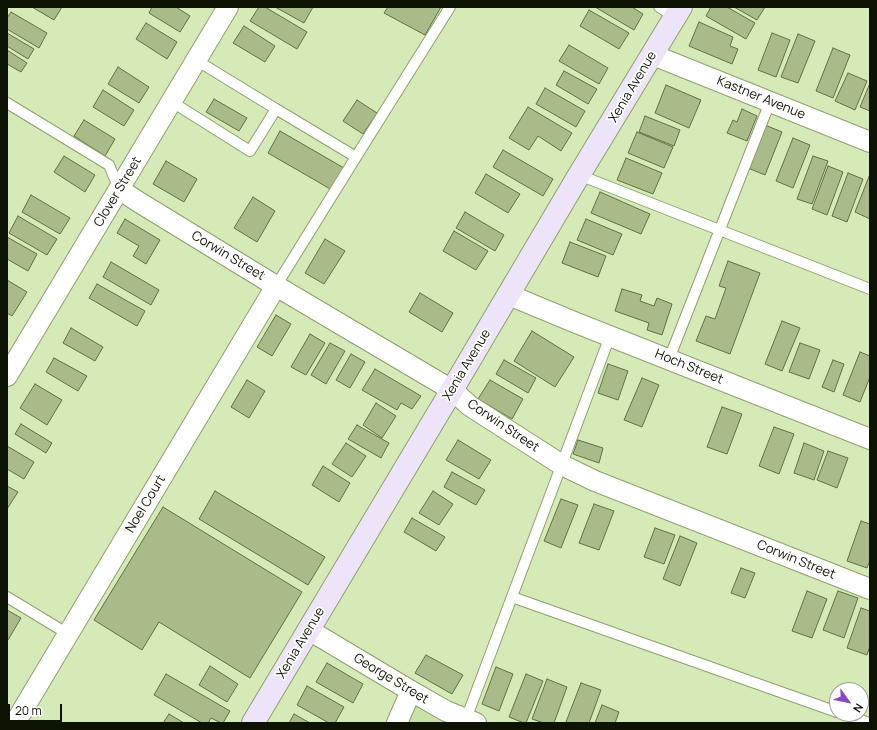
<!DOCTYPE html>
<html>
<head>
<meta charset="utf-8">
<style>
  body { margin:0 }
  #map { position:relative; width:877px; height:730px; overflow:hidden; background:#d6eab7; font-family:Manrope,sans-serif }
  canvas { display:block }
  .frame { position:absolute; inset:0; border:8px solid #0d1303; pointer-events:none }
  .north { position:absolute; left:829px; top:682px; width:40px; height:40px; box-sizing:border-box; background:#fff; border:1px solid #9ea19a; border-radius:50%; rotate:123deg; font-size:11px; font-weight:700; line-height:16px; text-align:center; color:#0d1303 }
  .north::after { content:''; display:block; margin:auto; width:14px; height:18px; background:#874abf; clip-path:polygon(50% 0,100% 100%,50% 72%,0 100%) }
  .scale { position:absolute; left:8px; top:704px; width:54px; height:18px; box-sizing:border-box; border:2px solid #0d1303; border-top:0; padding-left:5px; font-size:12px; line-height:14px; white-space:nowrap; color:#0d1303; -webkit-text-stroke:3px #fff; paint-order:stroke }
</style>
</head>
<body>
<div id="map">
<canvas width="877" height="730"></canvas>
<div class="frame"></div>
<div class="north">N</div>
<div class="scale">20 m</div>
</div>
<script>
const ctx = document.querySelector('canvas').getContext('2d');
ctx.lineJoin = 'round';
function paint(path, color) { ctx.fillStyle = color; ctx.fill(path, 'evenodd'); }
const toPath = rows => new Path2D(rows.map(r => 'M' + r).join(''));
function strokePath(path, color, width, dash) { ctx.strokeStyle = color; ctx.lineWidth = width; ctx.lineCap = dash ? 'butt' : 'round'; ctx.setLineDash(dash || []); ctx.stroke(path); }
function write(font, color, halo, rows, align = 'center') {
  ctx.font = font + ' Manrope,sans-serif'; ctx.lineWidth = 3.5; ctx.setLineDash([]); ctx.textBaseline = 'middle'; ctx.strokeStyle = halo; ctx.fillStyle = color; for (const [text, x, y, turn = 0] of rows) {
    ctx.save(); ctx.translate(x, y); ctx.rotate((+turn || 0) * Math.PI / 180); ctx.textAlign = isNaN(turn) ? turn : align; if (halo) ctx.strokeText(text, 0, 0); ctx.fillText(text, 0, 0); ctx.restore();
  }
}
paint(toPath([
  [411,691,476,723,397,723]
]), '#cbe2a7');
const building = toPath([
  [32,7,62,7,54,20,32,7],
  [152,7,176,7,190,16,180,32,149,13,152,7],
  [259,7,265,7,307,32,297,49,250,21,259,7],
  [275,7,313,7,304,23,275,7],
  [388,7,441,7,425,35,384,13,388,7],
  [595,7,632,7,643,14,634,30,595,7],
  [711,7,727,7,755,23,746,39,706,16,711,7],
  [734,7,765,7,757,20,734,7],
  [589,10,629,33,619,49,580,26,589,10],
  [11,12,47,33,39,48,7,29,7,18,11,12],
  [699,22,733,37,730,46,738,49,732,64,689,46,699,22],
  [146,23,177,42,167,59,136,39,146,23],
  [244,26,275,46,265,62,233,43,244,26],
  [7,33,34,49,28,59,7,46,7,33],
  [772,33,790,40,776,77,758,70,772,33],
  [798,34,815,41,798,83,781,77,798,34],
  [569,45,608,68,599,84,559,61,569,45],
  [833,48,850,55,833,98,816,91,833,48],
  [7,50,27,63,21,72,7,64,7,50],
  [118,67,149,87,139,103,108,84,118,67],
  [564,71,597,89,588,104,556,85,564,71],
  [848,73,867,81,855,110,835,101,848,73],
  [870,83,870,111,860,107,870,83],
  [666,85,701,100,689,128,655,113,666,85],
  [545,88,585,111,576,127,536,104,545,88],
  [103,90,134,110,124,126,93,107,103,90],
  [214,99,247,118,239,131,206,112,214,99],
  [357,100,377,113,363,134,343,121,357,100],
  [528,107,572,133,561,151,538,136,529,150,509,138,528,107],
  [742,109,757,116,747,141,727,133,733,120,737,122,742,109],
  [645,116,680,130,674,146,639,132,645,116],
  [84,120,115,139,105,156,74,136,84,120],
  [765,125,782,132,765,175,748,168,765,125],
  [280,131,344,168,332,190,268,153,280,131],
  [637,132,673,147,664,168,628,153,637,132],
  [793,138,810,145,793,188,776,181,793,138],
  [503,150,553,179,543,196,493,167,503,150],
  [64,156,95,175,85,192,54,172,64,156],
  [813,156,828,161,812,204,797,199,813,156],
  [626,158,662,173,653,194,617,180,626,158],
  [166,161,197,179,184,202,153,184,166,161],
  [828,166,843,172,827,215,812,209,828,166],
  [848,173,863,179,847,222,832,216,848,173],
  [486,174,520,194,508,213,475,193,486,174],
  [870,174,870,219,855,212,870,174],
  [600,192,650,214,641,234,591,213,600,192],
  [31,195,70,218,60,234,22,212,31,195],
  [253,197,275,211,257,242,234,228,253,197],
  [465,212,504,235,495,251,456,228,465,212],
  [18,216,57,239,47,255,9,233,18,216],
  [125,219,160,240,146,264,133,256,139,246,117,233,125,219],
  [586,219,622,234,613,255,577,240,586,219],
  [454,231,488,251,476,270,443,251,454,231],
  [7,237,37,254,28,271,7,259,7,237],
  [325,239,345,251,324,284,305,273,325,239],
  [570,242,606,256,598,277,562,263,570,242],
  [728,261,760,273,730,354,696,341,706,316,715,319,726,288,719,286,728,261],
  [111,262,159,290,151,305,103,277,111,262],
  [7,280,27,292,12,316,7,313,7,280],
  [97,284,145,311,137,326,89,298,97,284],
  [622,289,642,295,640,301,654,306,657,298,672,304,662,335,647,330,649,323,615,311,622,289],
  [420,293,453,313,442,332,409,312,420,293],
  [276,315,291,324,272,356,257,347,276,315],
  [782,321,800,328,782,371,765,364,782,321],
  [71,328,103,347,95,361,63,343,71,328],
  [532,331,574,357,555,387,514,361,532,331],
  [310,334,325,343,306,375,291,367,310,334],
  [330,343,345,351,326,384,311,375,330,343],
  [800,343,820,350,809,379,789,372,800,343],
  [860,352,870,356,870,377,860,402,843,395,860,352],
  [351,354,365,362,350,388,336,380,351,354],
  [54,358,87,376,78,391,46,372,54,358],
  [504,360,536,378,528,393,496,374,504,360],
  [833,360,844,364,834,392,822,387,833,360],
  [608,364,628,371,618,400,598,393,608,364],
  [375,369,421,396,412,409,401,403,397,410,362,390,375,369],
  [642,378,659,385,642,427,624,420,642,378],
  [247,380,265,391,249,418,231,407,247,380],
  [490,380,523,399,512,419,478,399,490,380],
  [35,384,62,400,47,425,20,408,35,384],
  [376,403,396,416,382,438,363,425,376,403],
  [722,407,742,414,727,454,707,447,722,407],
  [21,424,52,443,46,453,15,434,21,424],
  [357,425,389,443,381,458,348,439,357,425],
  [774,427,794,434,779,474,759,466,774,427],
  [458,440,491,460,479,479,446,460,458,440],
  [578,440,603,448,599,463,573,454,578,440],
  [346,443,366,456,352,477,332,464,346,443],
  [804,443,824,451,814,480,794,473,804,443],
  [7,446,34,462,24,479,7,469,7,446],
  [828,451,848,458,837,488,817,480,828,451],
  [323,466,350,483,339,502,312,485,323,466],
  [452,472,485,490,476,505,444,487,452,472],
  [7,486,18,492,7,509,7,486],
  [215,491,325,557,308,585,199,519,215,491],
  [433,491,453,504,439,525,419,513,433,491],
  [561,499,578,505,561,548,544,541,561,499],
  [594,504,614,511,599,550,579,543,594,504],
  [163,507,302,592,250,678,159,622,142,650,94,620,163,507],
  [412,518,445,537,436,551,404,532,412,518],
  [861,521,870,524,870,560,867,568,847,561,861,521],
  [655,528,675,535,664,564,644,557,655,528],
  [680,536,697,543,680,586,663,579,680,536],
  [741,568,755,573,745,598,731,593,741,568],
  [807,591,827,599,812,638,792,631,807,591],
  [838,591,858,598,844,638,823,630,838,591],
  [861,608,870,611,870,646,867,655,847,648,861,608],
  [7,610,21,618,8,640,7,639,7,610],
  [426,655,463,675,452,694,415,673,426,655],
  [327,663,363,684,353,703,316,682,327,663],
  [210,666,238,684,227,702,199,685,210,666],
  [496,667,513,674,499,711,482,704,496,667],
  [166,674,230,711,223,723,221,723,211,718,208,723,202,723,154,695,166,674],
  [526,674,543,681,526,723,524,723,509,717,526,674],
  [547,679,567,687,554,723,544,723,532,719,547,679],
  [581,683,601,690,589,723,567,723,566,722,581,683],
  [307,686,344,707,335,723,329,723,297,705,307,686],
  [602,705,619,712,615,723,595,723,602,705],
  [169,714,184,723,163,723,169,714],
  [294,714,310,723,289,723,294,714]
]);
paint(building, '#a8bb89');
strokePath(building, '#607142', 1);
const lane = toPath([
  [659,7,675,17],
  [172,102,250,151,276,109,196,60],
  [7,103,109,165,119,189],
  [276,109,356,157],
  [579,175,870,289],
  [276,286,356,157,450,7],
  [669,359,770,102],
  [7,597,68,634],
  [512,597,837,712],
  [844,714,869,723],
  [466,719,610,336]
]);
const street = toPath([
  [653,55,870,142],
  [119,189,137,201,276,286,452,390,470,406,562,465,595,481,870,589],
  [509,295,574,322,870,439],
  [7,376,228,7],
  [309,630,411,691,446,711,476,723],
  [15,723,276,286],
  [397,723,411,691]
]);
const secondary = toPath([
  [253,723,452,390,579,175,681,7]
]);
strokePath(lane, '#8ea06f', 12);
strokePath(street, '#8ea06f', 22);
strokePath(secondary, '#8ea06f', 24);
strokePath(lane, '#fff', 10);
strokePath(street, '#fff', 20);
strokePath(secondary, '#eee4fa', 22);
write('13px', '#0d1303', '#fff', [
  ["Xenia Avenue",633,87,-59],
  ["Kastner Avenue",761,98,22],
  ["Clover Street",118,192,-59],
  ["Corwin Street",228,256,31],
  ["Xenia Avenue",467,365,-59],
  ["Hoch Street",689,367,22],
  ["Corwin Street",503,426,34],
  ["Noel Court",146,504,-59],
  ["Corwin Street",796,560,22],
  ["Xenia Avenue",301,643,-59],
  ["George Street",391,679,31]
]);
</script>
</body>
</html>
